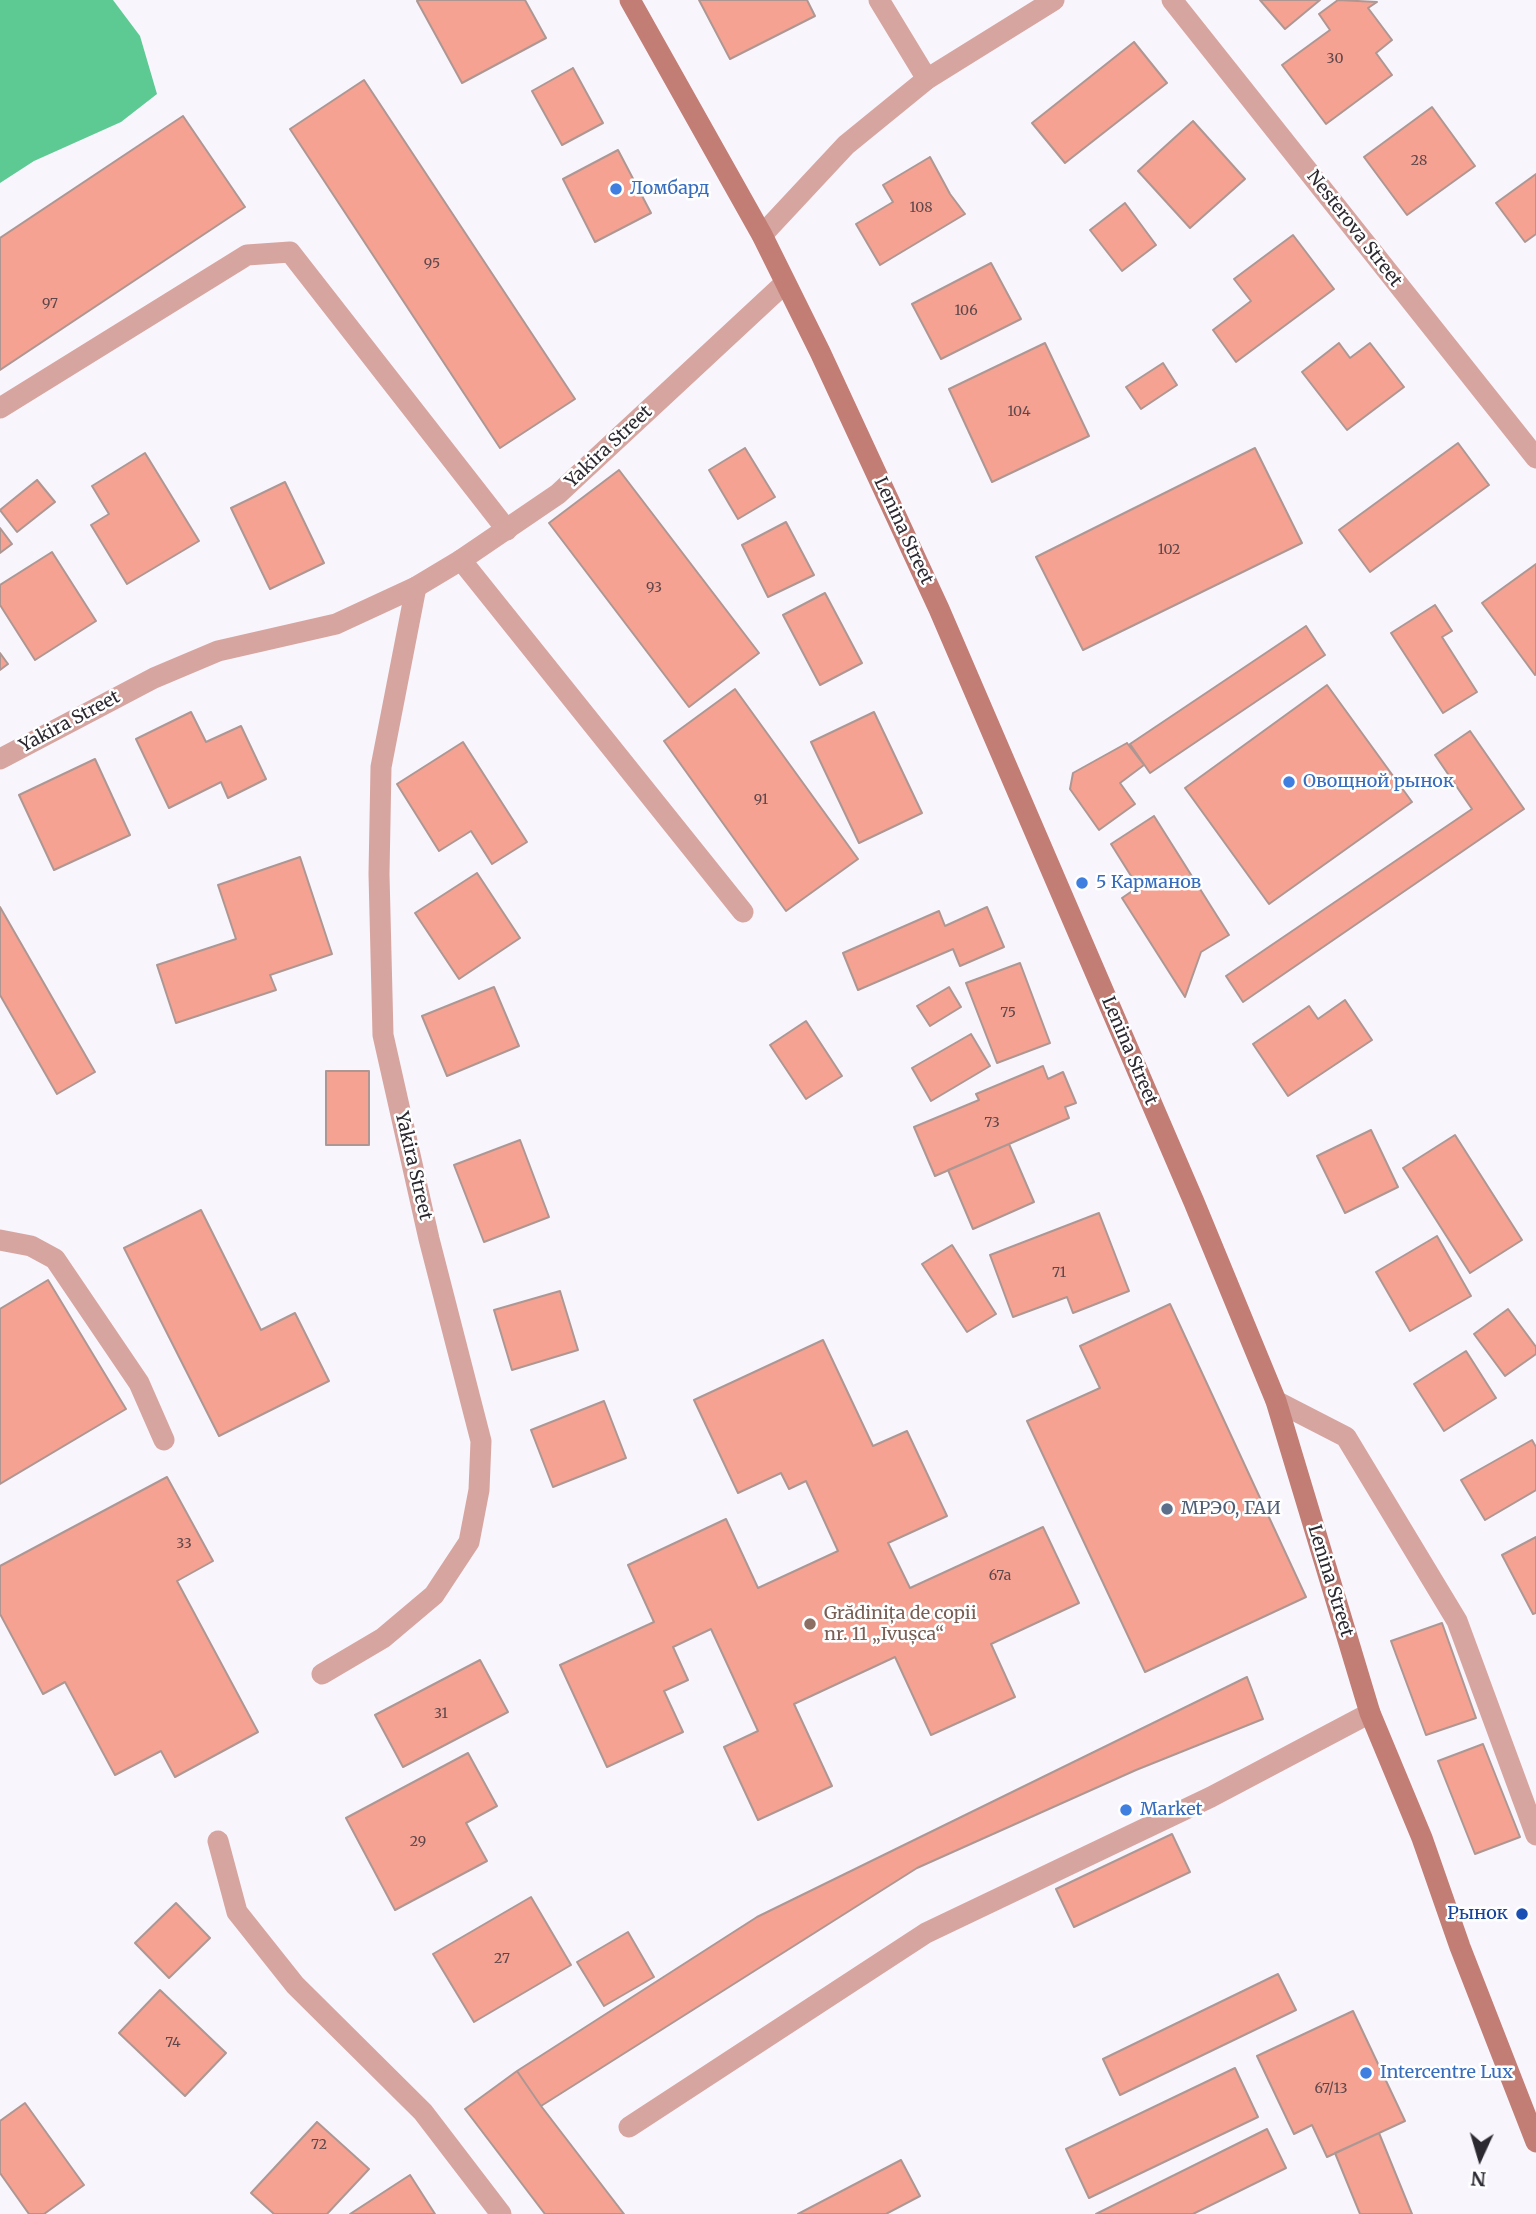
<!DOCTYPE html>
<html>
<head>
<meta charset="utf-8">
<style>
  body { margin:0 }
  #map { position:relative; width:1536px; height:2214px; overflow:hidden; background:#f8f5fd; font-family:Merriweather,serif }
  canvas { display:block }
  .north { position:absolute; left:1445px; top:2123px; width:70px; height:70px; -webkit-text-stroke:5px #fff; paint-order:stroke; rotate:184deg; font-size:19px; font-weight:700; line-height:28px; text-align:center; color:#2c2931 }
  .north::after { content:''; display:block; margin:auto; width:24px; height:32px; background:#2c2931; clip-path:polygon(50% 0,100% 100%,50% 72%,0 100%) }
</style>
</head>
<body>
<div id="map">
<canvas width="1536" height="2214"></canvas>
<div class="north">N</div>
</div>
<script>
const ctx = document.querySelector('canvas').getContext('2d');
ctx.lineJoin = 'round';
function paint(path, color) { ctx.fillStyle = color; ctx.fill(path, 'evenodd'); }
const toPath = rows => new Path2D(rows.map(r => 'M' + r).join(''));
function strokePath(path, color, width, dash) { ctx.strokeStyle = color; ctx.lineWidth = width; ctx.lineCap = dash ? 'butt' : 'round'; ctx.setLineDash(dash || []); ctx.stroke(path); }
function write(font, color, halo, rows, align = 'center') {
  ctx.font = font + ' Merriweather,serif'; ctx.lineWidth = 5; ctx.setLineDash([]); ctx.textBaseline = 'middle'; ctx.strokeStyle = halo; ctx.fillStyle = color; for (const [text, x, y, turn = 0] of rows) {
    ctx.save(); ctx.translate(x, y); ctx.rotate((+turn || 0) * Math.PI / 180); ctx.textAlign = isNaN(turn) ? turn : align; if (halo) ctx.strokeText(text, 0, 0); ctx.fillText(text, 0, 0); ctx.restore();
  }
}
paint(toPath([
  [0,0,113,0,140,36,157,94,121,122,34,161,0,183]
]), '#5dca94');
const building = toPath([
  [419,0,525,0,546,38,462,83,417,1,419,0],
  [699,0,807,0,815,16,730,59,699,0],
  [1260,0,1320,0,1285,29,1260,0],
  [1338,0,1377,2,1368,8,1392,40,1376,53,1392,75,1326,124,1282,65,1330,30,1319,14,1338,0],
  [1134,42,1167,83,1065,163,1032,123,1134,42],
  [573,68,603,123,562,145,532,91,573,68],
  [364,80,575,399,500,448,290,129,364,80],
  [1432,107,1475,166,1407,215,1364,157,1432,107],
  [183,116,245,207,0,370,0,238,183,116],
  [1193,121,1245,179,1190,228,1138,171,1193,121],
  [618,150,651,213,595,242,563,179,618,150],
  [930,157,950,194,965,214,880,265,856,224,893,202,883,185,930,157],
  [1536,174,1536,234,1525,242,1496,203,1536,174],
  [1125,203,1156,245,1122,271,1090,230,1125,203],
  [1293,235,1334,289,1236,362,1213,330,1251,301,1234,279,1293,235],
  [991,263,1021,319,941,359,912,304,991,263],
  [1045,343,1089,436,992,482,949,389,1045,343],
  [1339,343,1350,358,1370,343,1404,387,1347,430,1302,372,1339,343],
  [1163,363,1177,385,1141,409,1126,387,1163,363],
  [1458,443,1489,485,1370,572,1339,530,1458,443],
  [745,448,775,497,738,519,709,470,745,448],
  [1255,448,1302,543,1083,650,1036,557,1255,448],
  [145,453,199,541,127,584,91,525,109,514,92,486,145,453],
  [619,470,759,653,689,707,549,523,619,470],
  [37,480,55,502,17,532,0,510,37,480],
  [285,482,324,563,270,589,231,508,285,482],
  [786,522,814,575,768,597,742,545,786,522],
  [0,528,12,544,0,553,0,528],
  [52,552,96,621,35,660,0,605,0,585,52,552],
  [1536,564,1536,674,1535,675,1482,603,1536,564],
  [825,593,862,663,820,685,783,615,825,593],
  [1435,605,1452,631,1442,637,1477,692,1443,713,1391,633,1435,605],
  [1306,626,1325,655,1150,773,1130,744,1306,626],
  [0,653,8,664,0,670,0,653],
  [1327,685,1412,802,1269,904,1185,788,1327,685],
  [735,689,858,859,786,911,664,741,735,689],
  [191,712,206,742,241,726,266,779,228,798,221,782,169,808,136,739,191,712],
  [874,712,922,813,859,843,811,742,874,712],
  [1470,731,1524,809,1243,1002,1226,976,1472,809,1435,755,1470,731],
  [463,742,527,842,492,864,471,831,439,851,397,784,463,742],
  [1127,743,1144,765,1120,783,1135,804,1099,830,1070,789,1073,773,1127,743],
  [95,759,130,835,54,870,19,795,95,759],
  [1154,816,1229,935,1201,952,1185,997,1122,898,1138,887,1111,844,1154,816],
  [300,857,332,954,270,975,276,990,176,1023,157,965,236,939,218,885,300,857],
  [477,873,520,938,459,979,415,913,477,873],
  [0,907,95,1072,57,1094,0,995,0,907],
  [987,907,1004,947,960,966,953,949,858,990,843,953,939,911,945,926,987,907],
  [1020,963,1050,1043,997,1063,966,983,1020,963],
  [494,987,519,1046,447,1076,422,1016,494,987],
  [949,987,961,1007,930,1026,917,1006,949,987],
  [1345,1000,1372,1040,1288,1096,1253,1044,1309,1006,1318,1019,1345,1000],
  [806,1021,842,1076,806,1099,770,1045,806,1021],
  [971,1034,990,1066,931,1101,912,1068,971,1034],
  [1043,1066,1048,1079,1063,1072,1076,1103,1065,1107,1069,1118,935,1176,914,1127,979,1100,976,1094,1043,1066],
  [326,1071,369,1071,369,1145,326,1145,326,1071],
  [1371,1130,1398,1187,1345,1213,1317,1156,1371,1130],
  [1455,1135,1522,1240,1470,1273,1403,1168,1455,1135],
  [520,1140,549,1217,484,1242,454,1165,520,1140],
  [1009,1144,1034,1202,973,1229,948,1170,1009,1144],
  [201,1210,261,1330,295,1313,329,1381,219,1436,124,1248,201,1210],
  [1099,1213,1129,1291,1073,1313,1067,1297,1013,1317,990,1255,1099,1213],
  [1437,1236,1471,1296,1410,1331,1376,1272,1437,1236],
  [952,1245,996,1314,967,1332,922,1264,952,1245],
  [48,1280,126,1409,0,1484,0,1309,48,1280],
  [560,1291,578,1350,512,1370,494,1310,560,1291],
  [1170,1304,1306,1597,1145,1672,1027,1421,1100,1388,1080,1346,1170,1304],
  [1508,1309,1536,1347,1536,1354,1505,1376,1474,1334,1508,1309],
  [823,1340,873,1446,907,1431,947,1516,888,1543,910,1588,1043,1527,1079,1603,991,1644,1015,1697,931,1735,895,1657,794,1704,832,1786,758,1820,724,1747,758,1731,711,1629,673,1647,688,1680,664,1691,683,1732,607,1767,560,1665,654,1622,628,1565,726,1519,758,1588,838,1551,806,1481,789,1489,781,1473,738,1493,694,1400,823,1340],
  [1466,1351,1496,1398,1444,1431,1414,1384,1466,1351],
  [604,1401,626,1458,553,1487,531,1430,604,1401],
  [1532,1440,1536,1447,1536,1490,1485,1520,1461,1480,1532,1440],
  [167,1477,213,1561,177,1581,258,1732,175,1777,161,1751,115,1775,65,1682,43,1694,0,1614,0,1566,167,1477],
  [1536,1537,1536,1613,1533,1614,1502,1555,1536,1537],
  [1442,1623,1476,1718,1426,1735,1391,1641,1442,1623],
  [480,1660,508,1712,403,1767,375,1715,480,1660],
  [1247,1677,1263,1719,1136,1770,917,1868,541,2106,517,2071,757,1917,1247,1677],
  [1483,1744,1520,1837,1475,1854,1438,1761,1483,1744],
  [468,1753,497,1806,466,1823,487,1861,395,1910,346,1818,468,1753],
  [1172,1834,1190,1872,1074,1927,1056,1889,1172,1834],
  [531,1897,571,1965,474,2022,433,1954,531,1897],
  [176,1903,210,1938,169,1978,135,1943,176,1903],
  [628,1932,654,1977,604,2006,577,1962,628,1932],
  [1278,1974,1296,2010,1120,2095,1103,2059,1278,1974],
  [160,1990,226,2053,185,2096,119,2033,160,1990],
  [1353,2011,1405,2121,1327,2157,1312,2125,1294,2134,1257,2056,1353,2011],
  [1235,2068,1258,2117,1089,2198,1066,2149,1235,2068],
  [517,2071,541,2106,624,2214,545,2214,465,2109,517,2071],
  [25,2103,84,2185,44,2214,29,2214,0,2173,0,2121,25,2103],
  [317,2122,369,2169,327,2214,274,2214,251,2193,317,2122],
  [1267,2129,1286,2168,1193,2214,1096,2214,1267,2129],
  [1379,2133,1412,2214,1360,2214,1335,2153,1379,2133],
  [901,2160,920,2196,886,2214,798,2214,901,2160],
  [410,2175,435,2214,350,2214,410,2175]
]);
paint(building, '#f6a293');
strokePath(building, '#ae9792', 2);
strokePath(toPath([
  [879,0,927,79],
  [0,408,247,255,290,252,507,530],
  [461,560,743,912],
  [0,1240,31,1246,55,1259,139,1383,164,1440],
  [1276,1401,1346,1437,1457,1621,1536,1835],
  [322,1674,383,1638,434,1595,469,1542,479,1490,481,1441,429,1239,383,1035,379,874,381,767,416,587],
  [218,1841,237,1912,295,1985,423,2112,501,2214],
  [629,2127,926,1933,1211,1797,1370,1713]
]), '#d6a59f', 21);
strokePath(toPath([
  [1172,0,1536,458],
  [762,235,846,145,927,79,1054,0],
  [0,759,154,678,218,651,336,624,416,587,461,560,558,494,784,284]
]), '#d6a59f', 21);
strokePath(toPath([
  [630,0,762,235,820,352,939,609,1194,1202,1276,1401,1370,1713,1422,1838,1460,1947,1536,2142]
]), '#c27d75', 21);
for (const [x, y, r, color] of [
  [616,189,7,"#3f7fe0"],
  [1289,782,7,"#3f7fe0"],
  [1082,883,7,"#3f7fe0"],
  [1167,1509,7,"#5c6f8a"],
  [810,1624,7,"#8d6e63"],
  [1126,1810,7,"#3f7fe0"],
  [1522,1914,7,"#1a4fb4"],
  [1366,2073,7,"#3f7fe0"]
]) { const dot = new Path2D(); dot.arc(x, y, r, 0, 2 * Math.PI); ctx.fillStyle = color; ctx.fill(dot); strokePath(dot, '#fff', 2.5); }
write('14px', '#5e474a', null, [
  ["30",1335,59],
  ["28",1419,161],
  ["108",921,208],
  ["95",432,264],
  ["97",50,304],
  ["106",966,311],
  ["104",1019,412],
  ["102",1169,550],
  ["93",654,588],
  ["91",761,800],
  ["75",1008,1013],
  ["73",992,1123],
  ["71",1059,1273],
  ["33",184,1544],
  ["67а",1000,1576],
  ["31",441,1714],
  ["29",418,1842],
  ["27",502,1959],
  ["74",173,2043],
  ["67/13",1331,2089],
  ["72",319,2145]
]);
write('18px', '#366cbe', '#fff', [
  ["Ломбард",630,189],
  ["Овощной рынок",1303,782],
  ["5 Карманов",1096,883],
  ["Market",1140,1810],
  ["Intercentre Lux",1380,2073]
], 'left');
write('18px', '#2c2931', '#fff', [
  ["Nesterova Street",1354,229,52],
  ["Yakira Street",609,447,-43],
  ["Lenina Street",903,531,65],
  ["Yakira Street",70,722,-28],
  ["Lenina Street",1129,1051,67],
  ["Yakira Street",413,1166,77],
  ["Lenina Street",1330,1581,73]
]);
write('18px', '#4e5e75', '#fff', [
  ["МРЭО, ГАИ",1181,1509]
], 'left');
write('18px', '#785e54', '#fff', [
  ["Grădinița de copii",824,1614],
  ["nr. 11 „Ivușca“",824,1635]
], 'left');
write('18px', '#164399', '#fff', [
  ["Рынок",1508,1914]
], 'right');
</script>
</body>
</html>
